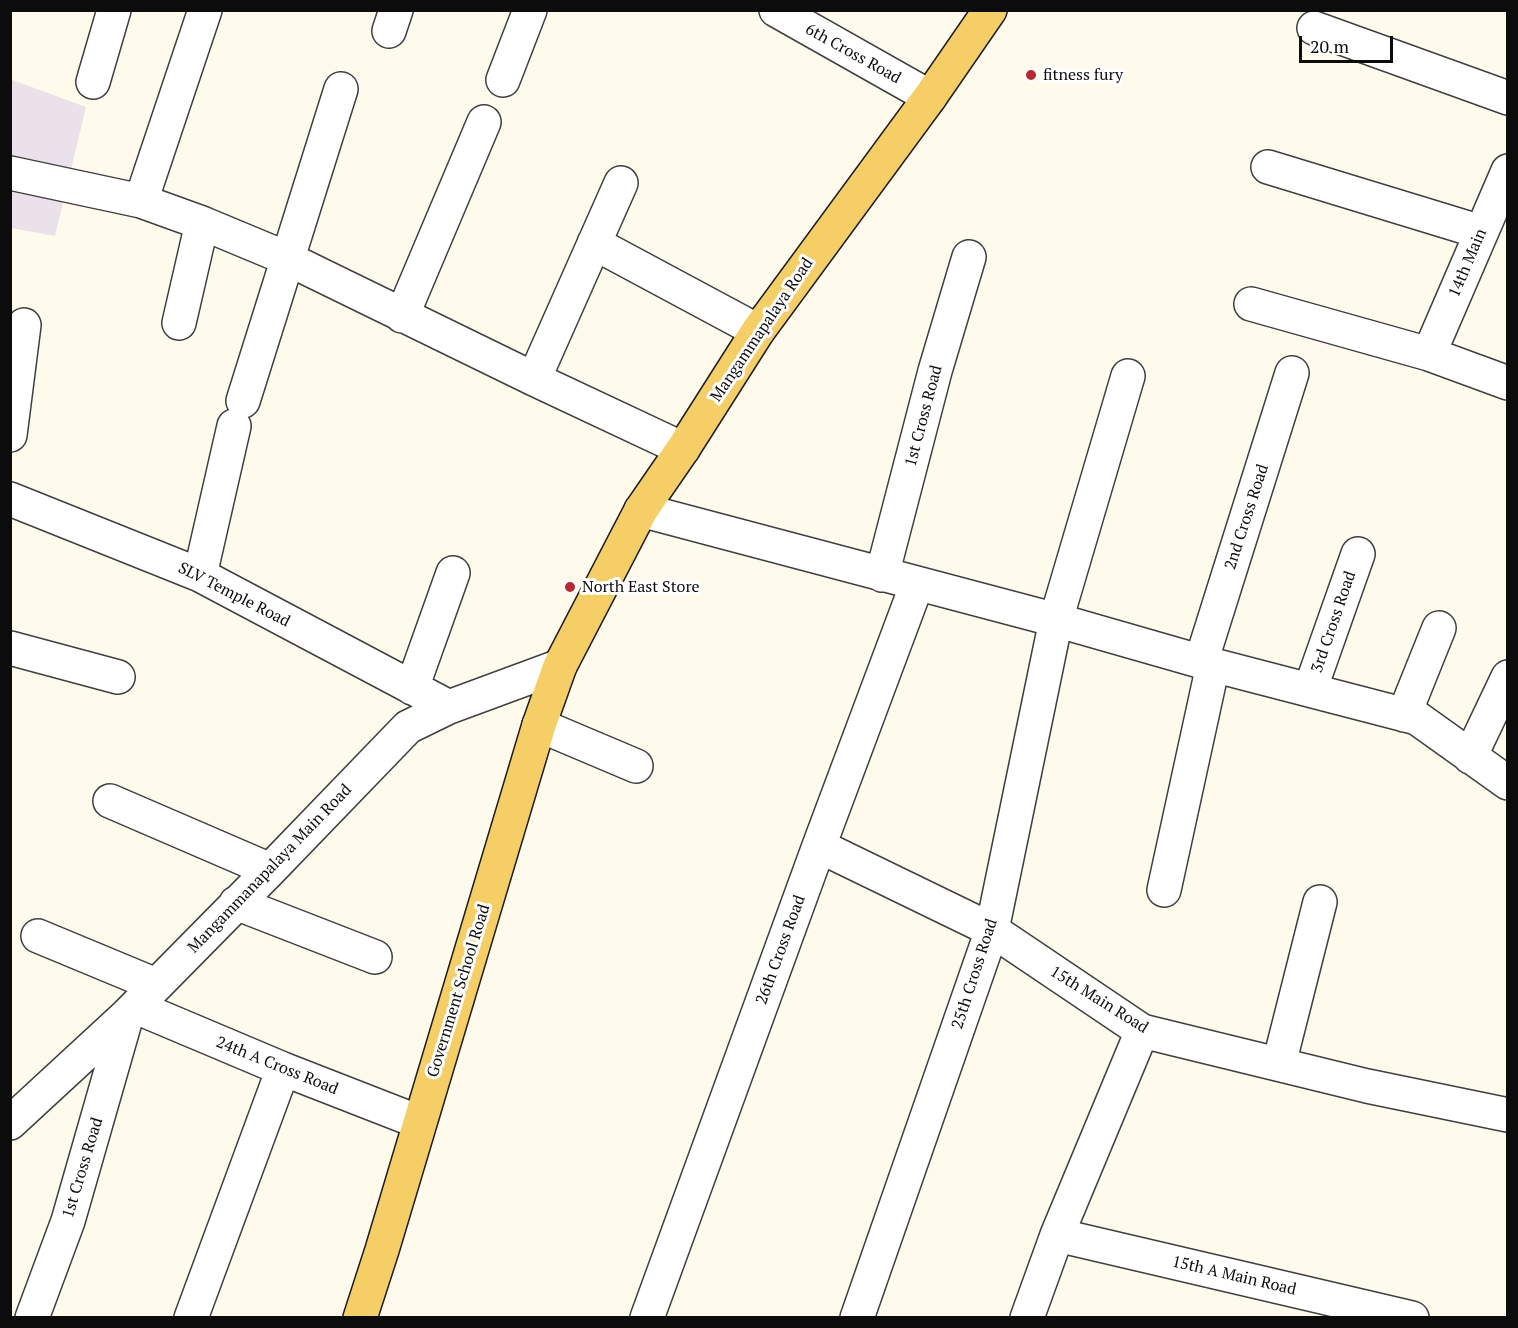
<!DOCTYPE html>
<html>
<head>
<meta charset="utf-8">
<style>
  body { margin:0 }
  #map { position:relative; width:1518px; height:1328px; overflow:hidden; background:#fffbec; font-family:"PT Serif",serif }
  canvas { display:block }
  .frame { position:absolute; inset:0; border:12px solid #0c0c0c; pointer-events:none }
  .scale { position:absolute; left:1299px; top:36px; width:94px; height:27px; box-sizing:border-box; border:3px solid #0c0c0c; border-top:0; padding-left:8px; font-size:18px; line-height:21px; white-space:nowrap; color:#0c0c0c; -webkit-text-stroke:4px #fff; paint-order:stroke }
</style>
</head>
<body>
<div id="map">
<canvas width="1518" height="1328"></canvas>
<div class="frame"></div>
<div class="scale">20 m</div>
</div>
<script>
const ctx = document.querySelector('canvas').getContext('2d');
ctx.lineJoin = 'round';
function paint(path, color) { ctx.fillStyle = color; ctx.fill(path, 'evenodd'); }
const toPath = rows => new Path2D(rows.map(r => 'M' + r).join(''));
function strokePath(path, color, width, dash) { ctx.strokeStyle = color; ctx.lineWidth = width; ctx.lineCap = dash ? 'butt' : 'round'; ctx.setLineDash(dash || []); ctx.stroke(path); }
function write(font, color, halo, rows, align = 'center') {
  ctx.font = font + ' "PT Serif",serif'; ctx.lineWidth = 6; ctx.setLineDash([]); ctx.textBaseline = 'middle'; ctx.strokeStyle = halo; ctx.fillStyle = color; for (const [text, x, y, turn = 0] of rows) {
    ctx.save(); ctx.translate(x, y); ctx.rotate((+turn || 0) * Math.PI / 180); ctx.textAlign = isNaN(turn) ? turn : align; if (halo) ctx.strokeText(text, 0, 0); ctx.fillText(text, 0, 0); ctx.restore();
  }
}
paint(toPath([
  [10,79,86,107,55,236,11,228]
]), '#eae1eb');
const minor = toPath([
  [776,10,930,97],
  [1314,28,1508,98],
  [389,31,396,10],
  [503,80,530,10],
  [93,82,114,10],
  [1268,167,1481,232],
  [10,173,141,201,202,223,286,258,534,379,683,449],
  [141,201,205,10],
  [594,243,758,331],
  [1251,304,1429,354,1508,383],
  [402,316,484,122],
  [179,323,202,223],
  [1429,354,1508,171],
  [534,379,621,183],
  [243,401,341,89],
  [10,435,24,325],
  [10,499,200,575,449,707],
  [641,510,1056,620,1213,665,1417,718,1508,783],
  [200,575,234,426],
  [882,575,935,371,969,257],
  [10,648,118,677],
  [1201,662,1292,373],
  [412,688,453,573],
  [1310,690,1358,554],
  [1404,715,1439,628],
  [539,725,636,766],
  [1470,757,1508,677],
  [110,801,270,870],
  [819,846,992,930,1142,1031,1367,1086,1508,1115],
  [1164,890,1213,665],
  [236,903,375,957],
  [38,936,156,985],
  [136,1007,283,1069,419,1122],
  [1279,1064,1320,902],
  [10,1123,127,1015,270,870,408,727,449,707,560,666],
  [1057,1235,1412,1318],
  [32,1318,68,1221,127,1015],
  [191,1318,283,1069],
  [647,1318,819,846,917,584],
  [857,1318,992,930,1056,620,1128,376],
  [1027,1318,1057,1235,1142,1031]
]);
const major = toPath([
  [360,1318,382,1250,539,725,560,666,641,510,683,449,758,331,930,97,990,10]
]);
strokePath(minor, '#3f3f3f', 36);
strokePath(major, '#1d1d1d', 36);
strokePath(minor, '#fff', 33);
strokePath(major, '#f5cf66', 33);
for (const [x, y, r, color] of [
  [1031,75,6,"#b92832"],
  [570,587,6,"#b92832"]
]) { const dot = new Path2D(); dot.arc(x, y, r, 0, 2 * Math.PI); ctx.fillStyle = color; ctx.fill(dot); strokePath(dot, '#fff', 2); }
write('16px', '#0c0c0c', '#fff', [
  ["6th Cross Road",853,54,29],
  ["14th Main",1468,263,-67],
  ["Mangammapalaya Road",762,330,-56],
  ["1st Cross Road",924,416,-75],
  ["2nd Cross Road",1247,517,-72],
  ["SLV Temple Road",234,595,27],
  ["3rd Cross Road",1334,622,-71],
  ["Mangammanapalaya Main Road",270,869,-46],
  ["26th Cross Road",781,950,-70],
  ["25th Cross Road",975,974,-72],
  ["Government School Road",459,991,-73],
  ["15th Main Road",1099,1000,32],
  ["24th A Cross Road",277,1066,22],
  ["1st Cross Road",83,1168,-73],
  ["15th A Main Road",1234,1276,13]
]);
write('16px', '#0c0c0c', '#fff', [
  ["fitness fury",1043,75],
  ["North East Store",582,587]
], 'left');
</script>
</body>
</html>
